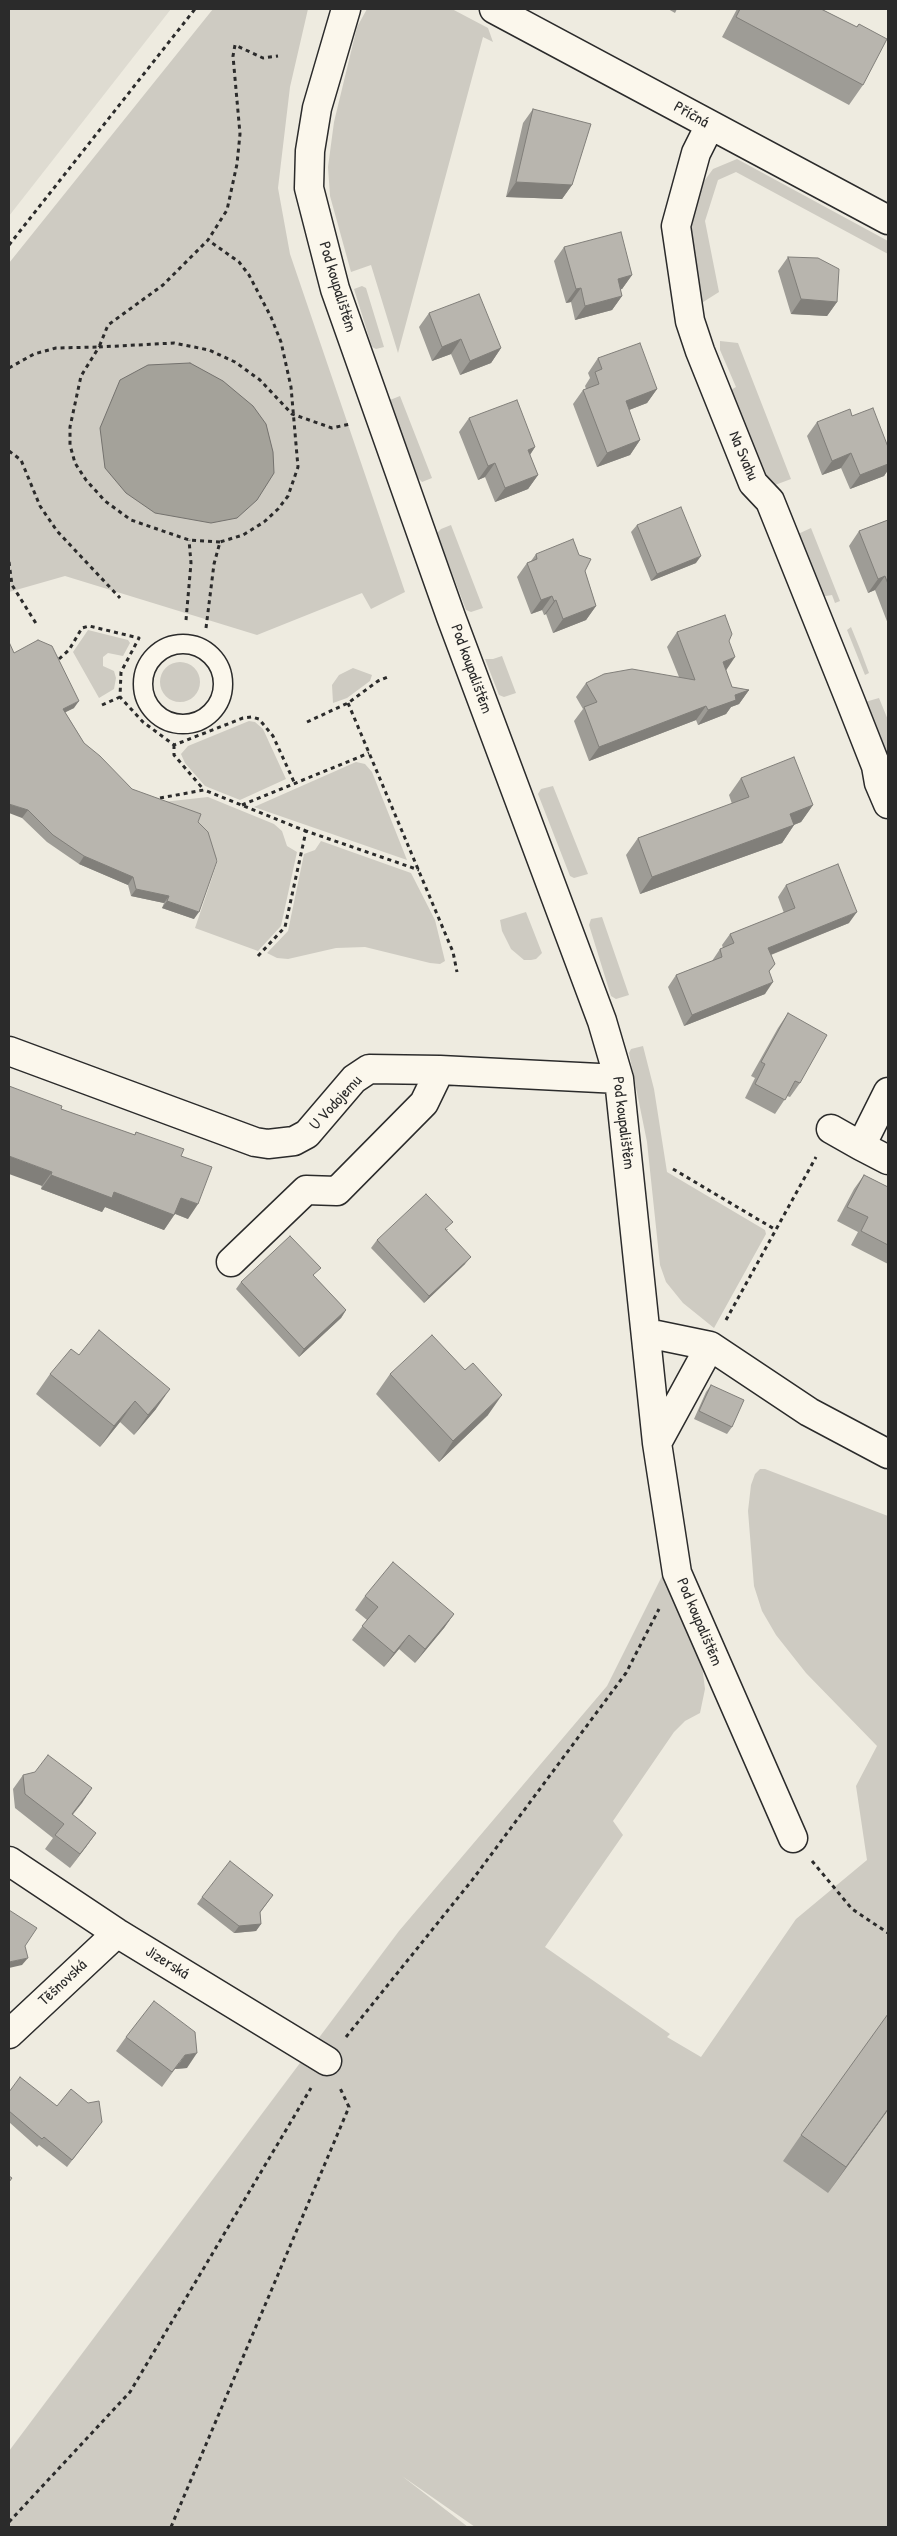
<!DOCTYPE html>
<html>
<head>
<meta charset="utf-8">
<style>
  body { margin:0 }
  #map { position:relative; width:897px; height:2536px; overflow:hidden; background:#eeebe0; font-family:"Patrick Hand",sans-serif }
  canvas { display:block }
  .frame { position:absolute; inset:0; border:10px solid #2b2b2b; pointer-events:none }
</style>
</head>
<body>
<div id="map">
<canvas width="897" height="2536"></canvas>
<div class="frame"></div>
</div>
<script>
const ctx = document.querySelector('canvas').getContext('2d');
ctx.lineJoin = 'round';
function paint(path, color) { ctx.fillStyle = color; ctx.fill(path, 'evenodd'); }
const toPath = rows => new Path2D(rows.map(r => 'M' + r).join(''));
function strokePath(path, color, width, dash) { ctx.strokeStyle = color; ctx.lineWidth = width; ctx.lineCap = dash ? 'butt' : 'round'; ctx.setLineDash(dash || []); ctx.stroke(path); }
function write(font, color, halo, rows, align = 'center') {
  ctx.font = font + ' "Patrick Hand",sans-serif'; ctx.lineWidth = 4; ctx.setLineDash([]); ctx.textBaseline = 'middle'; ctx.strokeStyle = halo; ctx.fillStyle = color; for (const [text, x, y, turn = 0] of rows) {
    ctx.save(); ctx.translate(x, y); ctx.rotate((+turn || 0) * Math.PI / 180); ctx.textAlign = isNaN(turn) ? turn : align; if (halo) ctx.strokeText(text, 0, 0); ctx.fillText(text, 0, 0); ctx.restore();
  }
}
paint(toPath([
  [9,9,171,9,9,216]
]), '#dedbd1');
paint(toPath([
  [213,9,308,9,290,87,278,188,290,254,405,592,371,609,362,593,257,635,65,576,9,592,9,263],
  [367,9,452,9,488,28,493,42,483,37,398,353,371,265,351,272,330,196,328,167,334,122,357,27],
  [737,159,888,241,888,254,736,172,718,180,705,221,719,292,700,304,691,223,702,184,713,169],
  [362,286,366,288,384,347,376,349,372,347,354,289],
  [720,341,738,343,791,479,775,485,761,479,729,391,736,387,720,350],
  [400,396,432,478,422,482,418,478,390,400],
  [451,525,483,608,471,612,466,610,437,533,441,529],
  [811,528,840,601,835,603,832,595,820,597,798,534],
  [851,627,860,649,869,673,865,675,847,630],
  [88,630,128,640,130,643,123,656,108,653,103,657,103,666,114,671,116,678,114,689,99,698,73,652],
  [502,656,516,693,504,697,499,695,485,659,493,659],
  '160 682a20 20 0 1 1 40 0a20 20 0 1 1-40 0Z',
  [353,668,372,675,370,681,347,698,333,703,332,685,339,675],
  [879,698,888,720,888,766,865,702],
  [249,721,255,722,263,729,286,779,240,800,205,786,185,763,181,754,188,746],
  [356,762,365,764,372,772,407,860,254,807],
  [553,786,588,874,574,878,570,876,538,794,541,789],
  [208,797,274,824,282,831,287,846,297,852,281,926,258,951,195,928,218,860,205,855,196,834,199,820,162,807,163,802],
  [321,841,411,873,435,920,445,961,440,964,430,963,365,947,336,948,288,959,277,958,267,953,288,931,304,854,315,850],
  [526,912,542,953,536,959,531,960,524,960,511,949,502,931,500,920],
  [602,917,629,995,616,999,611,996,589,925,591,919],
  [643,1046,654,1089,667,1172,765,1230,766,1234,714,1328,683,1303,666,1282,660,1265,647,1142,629,1053,631,1049],
  [760,1469,765,1469,888,1516,888,2527,475,2527,402,2476,468,2527,9,2527,9,2451,399,1931,607,1686,664,1572,701,1658,705,1689,700,1713,685,1721,674,1732,613,1821,623,1835,545,1947,670,2034,667,2037,701,2057,796,1919,867,1860,856,1786,877,1746,806,1673,776,1635,762,1611,754,1586,748,1511,751,1485,755,1474]
]), '#cecbc2');
const water = toPath([
  [190,363,223,381,253,406,266,424,273,452,274,473,257,500,237,518,211,523,155,513,126,493,105,468,100,428,120,380,148,365,190,363]
]);
paint(water, '#a4a29a');
strokePath(water, '#74726e', 1);
const service = toPath([
  '143 684a40 40 0 1 1 80 0a40 40 0 1 1-80 0Z'
]);
const minor = toPath([
  [346,9,317,108,310,151,309,188,335,289,451,617,602,1021,619,1079,657,1443,677,1573,793,1838],
  [494,9,888,220],
  [710,125,696,153,676,226,690,321,700,351,753,483,770,501,850,700,876,766,879,783,888,804],
  [9,1051,255,1142,268,1144,294,1141,307,1134,354,1079,369,1069,440,1070,619,1079],
  [831,1129,861,1146,888,1092],
  [861,1146,888,1160],
  [231,1262,306,1190,337,1191,424,1103,440,1070],
  [647,1333,710,1346,809,1412,888,1454],
  [657,1443,710,1346],
  [9,1861,117,1933,327,2061],
  [9,2034,117,1933]
]);
strokePath(service, '#2b2b2b', 21);
strokePath(minor, '#2b2b2b', 31);
strokePath(toPath([
  [9,245,195,9],
  [9,368,34,354,56,348,99,347,108,325,163,285,208,240,227,210,237,164,240,134,233,56,235,45,263,58,278,56],
  [9,451,21,460,40,506,57,531,120,598],
  [220,542,189,540,131,520,105,501,86,480,75,463,70,445,70,427,81,376,99,347,174,343,209,350,235,362,260,380,292,414,332,428,350,424],
  [9,562,12,585,37,625],
  [186,620,191,563,189,540],
  [206,628,214,564,220,542,243,535,264,522,278,509,288,496,298,467,291,387,281,342,271,317,249,275,239,262,208,240],
  [59,659,69,650,82,628,89,626,139,638,121,672,120,697,143,722,174,745,243,718,252,717,259,719,273,736,295,784],
  [348,703,453,952,457,972],
  [102,705,120,697],
  [307,722,348,703,378,681,390,676],
  [174,745,174,755,204,790],
  [160,798,204,790,306,831],
  [242,805,369,753],
  [258,956,285,927,306,831,419,870],
  [673,1169,776,1230],
  [726,1320,816,1157],
  [812,1861,852,1909,888,1933],
  [346,2037,473,1879,626,1673,659,1609],
  [9,2522,130,2392,311,2088],
  [171,2527,349,2107,340,2088]
]), '#2b2b2b', 3, [4, 4]);
strokePath(service, '#fbf7ec', 18);
strokePath(minor, '#fbf7ec', 28);
paint(toPath([
  [668,9,677,9,675,13],
  [737,9,821,9,856,27,859,24,863,85,849,105,722,37],
  [533,109,572,185,562,199,506,197,523,123],
  [564,247,632,275,622,289,620,289,622,296,612,310,575,320,571,302,566,303,554,261],
  [788,257,837,302,827,316,791,314,778,271],
  [429,313,501,348,491,363,460,375,451,354,432,361,419,327],
  [598,358,657,389,647,403,629,410,640,440,630,455,597,467,573,404,583,390,586,389,585,386,590,378,588,373],
  [852,416,888,447,888,470,884,476,850,489,841,468,822,475,807,436,817,422],
  [469,418,535,447,530,455,538,475,528,489,495,502,485,477,478,480,459,432],
  [888,520,888,624,875,590,868,593,849,546,859,531],
  [637,525,696,563,651,581,631,532],
  [536,554,585,571,596,606,586,620,553,633,546,614,544,615,542,610,531,614,517,577,527,563,531,561],
  [677,632,729,641,726,671,732,687,749,690,739,704,731,707,726,714,698,725,696,720,589,761,574,721,583,709,576,697,586,683,679,677,667,647],
  [14,653,74,708,65,712,84,743,132,789,198,822,194,919,162,908,164,903,131,896,128,885,79,864,47,842,22,818],
  [741,778,813,805,801,822,794,825,782,843,640,894,626,855,638,838,732,804,729,795],
  [786,885,849,923,771,955,775,964,769,972,765,994,684,1026,668,987,676,975,712,961,720,949,723,948,722,945,730,934,784,913,778,897],
  [788,1013,800,1083,790,1097,787,1096,775,1114,745,1098,755,1078,751,1076,778,1028],
  [61,1109,134,1135,136,1132,181,1156,188,1219,175,1214,164,1230,105,1207,102,1212,41,1189],
  [864,1175,888,1187,888,1264,851,1245,858,1232,837,1221,854,1189],
  [448,1229,447,1231,465,1264,424,1303,371,1248,377,1240],
  [314,1276,346,1310,341,1318,299,1357,236,1289,241,1282],
  [79,1355,156,1409,134,1435,120,1422,100,1447,36,1394,50,1374],
  [390,1374,488,1415,439,1462,376,1394],
  [711,1385,732,1427,727,1434,694,1419,706,1392],
  [365,1596,454,1614,444,1628,415,1663,399,1649,384,1667,352,1640,367,1620,355,1610],
  [23,1775,92,1788,72,1815,96,1833,70,1868,45,1849,53,1838,15,1808,13,1789],
  [273,1895,260,1913,261,1924,256,1931,234,1933,197,1904,202,1897],
  [126,2037,187,2068,175,2069,162,2087,116,2051],
  [9,2092,57,2106,102,2122,67,2167,39,2145,37,2147,9,2122],
  [888,2110,828,2193,783,2161,801,2135]
]), '#9e9c96');
paint(toPath([
  [516,182,572,185,562,199,506,197],
  [632,275,622,289,608,293,618,279],
  [581,288,571,302,566,303,576,289],
  [622,296,612,310,575,320,585,306],
  [801,299,837,302,827,316,791,314],
  [461,339,451,354,432,361,442,347],
  [501,348,491,363,460,375,470,361],
  [657,389,647,403,616,415,626,401],
  [640,440,630,455,597,467,607,453],
  [535,447,525,462,528,450],
  [851,453,841,468,822,475,832,461],
  [495,463,485,477,478,480,488,466],
  [888,464,888,470,884,476,850,489,860,475],
  [538,475,528,489,495,502,505,488],
  [701,556,696,563,651,581,657,574],
  [885,576,875,590,868,593,878,579],
  [552,596,542,610,531,614,541,600],
  [556,600,546,614,544,615,554,601],
  [596,606,586,620,553,633,563,619],
  [735,657,725,672,723,662],
  [749,690,739,704,731,707,726,714,698,725,708,710,735,695],
  [79,701,74,708,58,716,63,709],
  [706,706,696,720,589,761,599,747],
  [9,804,28,810,22,818,9,813],
  [813,805,801,822,778,831,790,814],
  [794,825,782,843,640,894,652,877],
  [84,856,133,877,128,885,79,864],
  [136,889,169,896,164,903,131,896],
  [167,901,199,912,194,919,162,908],
  [857,912,849,923,760,959,768,948],
  [773,982,765,994,684,1026,692,1015],
  [9,1156,52,1172,42,1186,9,1174],
  [51,1175,114,1192,174,1215,164,1230,105,1207,102,1212,41,1189],
  [181,1198,198,1204,188,1219,171,1212],
  [471,1257,465,1264,424,1303,429,1296],
  [346,1310,341,1318,299,1357,304,1349],
  [170,1389,156,1409,134,1435,148,1415],
  [502,1395,488,1415,439,1462,453,1441],
  [135,1401,120,1422,100,1447,114,1426],
  [454,1614,444,1628,415,1663,425,1649],
  [409,1635,399,1649,384,1667,394,1653],
  [92,1788,82,1803,62,1828,72,1814],
  [96,1833,86,1847,70,1868,80,1854],
  [261,1924,256,1931,234,1933,239,1926],
  [28,1958,22,1965,9,1968,9,1962],
  [197,2053,187,2068,175,2069,162,2087,185,2055],
  [888,2109,888,2110,828,2193,846,2167]
]), '#817f7a');
const building = toPath([
  [740,9,821,9,857,27,859,24,887,39,863,85,736,17,740,9],
  [533,109,591,124,572,185,516,182,533,109],
  [621,232,632,275,618,279,622,296,585,306,581,288,576,289,564,247,621,232],
  [788,257,818,258,839,269,837,302,801,299,788,257],
  [479,294,501,348,470,361,461,339,442,347,429,313,479,294],
  [640,343,657,389,626,401,640,440,607,453,583,390,599,384,595,372,602,369,598,358,640,343],
  [517,400,535,447,528,450,538,475,505,488,495,463,488,466,469,418,517,400],
  [873,408,888,447,888,464,860,475,851,453,832,461,817,422,850,409,852,416,873,408],
  [681,507,701,556,657,574,637,525,681,507],
  [888,520,888,584,885,576,878,579,859,531,888,520],
  [573,539,579,555,591,559,585,571,596,606,563,619,556,600,554,601,552,596,541,600,527,563,537,559,536,554,573,539],
  [725,615,732,634,729,641,735,657,723,662,732,687,749,690,735,695,736,700,708,710,706,706,599,747,584,707,597,702,586,683,604,674,632,669,695,680,677,632,725,615],
  [38,640,52,646,79,701,63,709,84,743,100,756,132,789,201,814,198,822,208,832,217,861,199,912,167,901,169,896,136,889,133,877,84,856,53,835,28,810,9,804,9,642,14,653,38,640],
  [794,757,813,805,790,814,794,825,652,877,638,838,749,797,741,778,794,757],
  [838,864,857,912,768,948,775,964,769,971,773,982,692,1015,676,975,722,957,720,949,734,943,730,934,795,908,786,885,838,864],
  [788,1013,827,1035,800,1083,795,1081,785,1100,755,1084,765,1064,761,1062,788,1013],
  [9,1086,62,1106,61,1109,135,1135,136,1132,184,1149,181,1156,212,1167,198,1204,181,1198,174,1215,114,1192,112,1198,51,1175,52,1172,9,1156,9,1086],
  [864,1175,888,1187,888,1245,861,1231,868,1217,847,1207,864,1175],
  [426,1194,453,1222,445,1229,471,1257,429,1296,377,1240,426,1194],
  [290,1236,321,1268,313,1275,346,1310,304,1349,241,1282,290,1236],
  [99,1330,170,1389,148,1415,135,1401,114,1426,50,1374,71,1349,79,1355,99,1330],
  [432,1335,465,1370,473,1363,502,1395,453,1441,390,1374,432,1335],
  [711,1385,744,1400,732,1427,699,1411,711,1385],
  [393,1562,454,1614,425,1649,409,1635,394,1653,362,1626,378,1607,365,1596,393,1562],
  [48,1755,92,1788,72,1814,96,1833,80,1854,55,1835,64,1824,25,1794,23,1775,35,1772,48,1755],
  [230,1861,273,1895,260,1912,261,1924,239,1926,202,1897,230,1861],
  [9,1910,37,1928,25,1946,28,1958,9,1962,9,1910],
  [154,2001,195,2032,197,2053,185,2055,172,2072,126,2037,154,2001],
  [888,2014,888,2109,846,2167,801,2135,888,2014],
  [20,2077,57,2106,71,2089,88,2103,99,2101,102,2122,72,2160,44,2137,42,2139,9,2111,9,2092,20,2077],
  [9,2176,12,2178,9,2182,9,2176]
]);
paint(building, '#b8b5ae');
strokePath(building, '#817f7a', 1);
write('16px', '#2b2b2b', '#fbf7ec', [
  ["Příčná",691,115,29],
  ["Pod koupalištěm",337,287,73],
  ["Na Svahu",743,456,67],
  ["Pod koupalištěm",471,669,70],
  ["U Vodojemu",336,1103,-47],
  ["Pod koupalištěm",623,1123,83],
  ["Pod koupalištěm",699,1622,67],
  ["Jizerská",167,1963,32],
  ["Těšnovská",63,1983,-43]
]);
</script>
</body>
</html>
